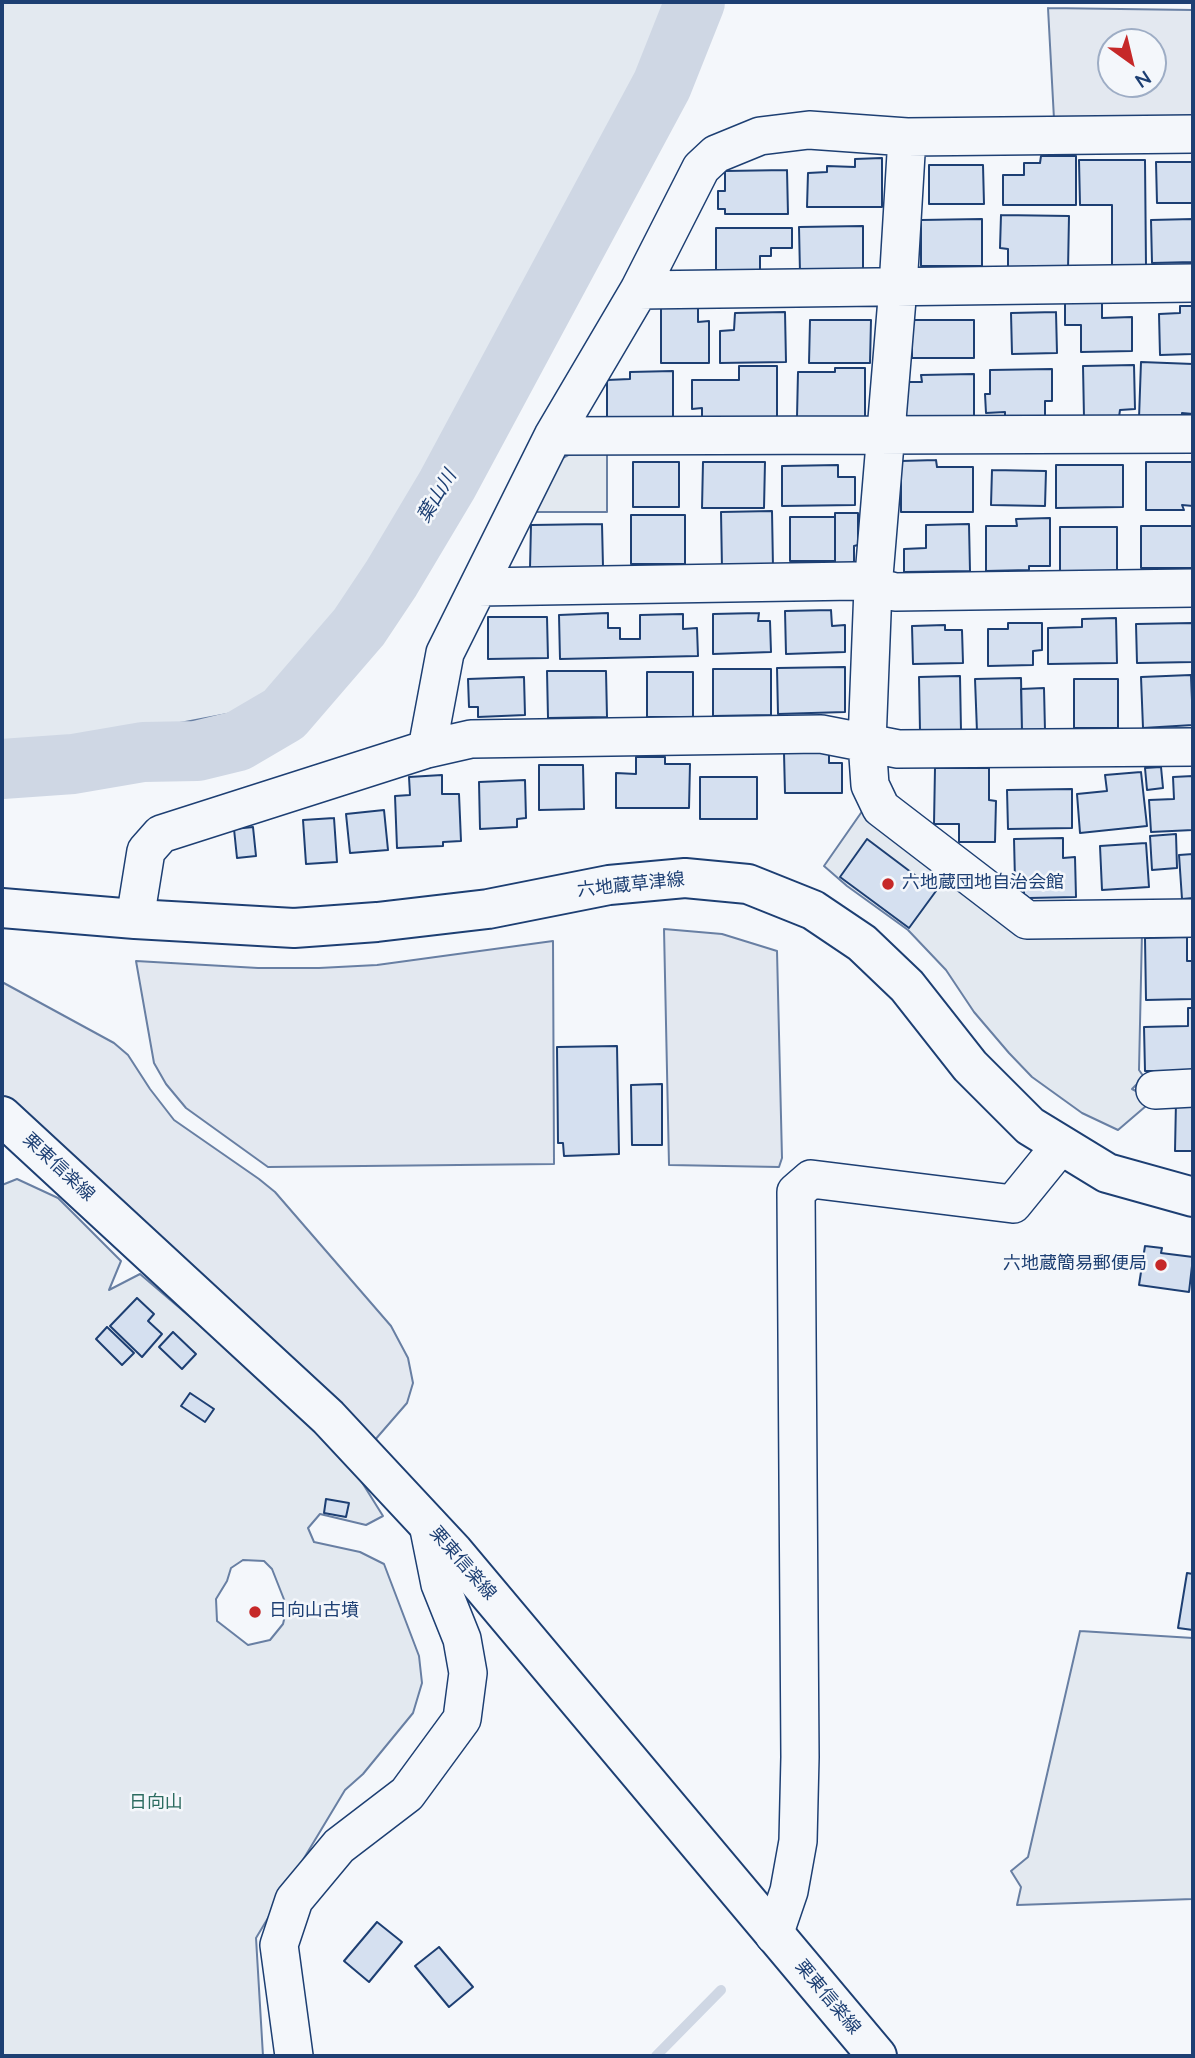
<!DOCTYPE html>
<html>
<head>
<meta charset="utf-8">
<style>
  body { margin:0 }
  #map { position:relative; width:1195px; height:2058px; overflow:hidden; background:#f4f7fb; font-family:"Nunito Sans",sans-serif }
  canvas { display:block }
  .frame { position:absolute; inset:0; border:4px solid #1d3f73; pointer-events:none }
  .north { position:absolute; left:1097px; top:28px; width:70px; height:70px; box-sizing:border-box; background:#f4f7fb; border:2px solid #9eadc5; border-radius:50%; rotate:146deg; font-size:19px; font-weight:700; line-height:28px; text-align:center; color:#1d3f73 }
  .north::after { content:''; display:block; margin:auto; width:24px; height:32px; background:#c62828; clip-path:polygon(50% 0,100% 100%,50% 72%,0 100%) }
</style>
</head>
<body>
<div id="map">
<canvas width="1195" height="2058"></canvas>
<div class="frame"></div>
<div class="north">N</div>
</div>
<script>
const ctx = document.querySelector('canvas').getContext('2d');
ctx.lineJoin = 'round';
function paint(path, color) { ctx.fillStyle = color; ctx.fill(path, 'evenodd'); }
const toPath = rows => new Path2D(rows.map(r => 'M' + r).join(''));
function strokePath(path, color, width, dash) { ctx.strokeStyle = color; ctx.lineWidth = width; ctx.lineCap = dash ? 'butt' : 'round'; ctx.setLineDash(dash || []); ctx.stroke(path); }
function write(font, color, halo, rows, align = 'center') {
  ctx.font = font + ' "Nunito Sans","Noto Sans JP",sans-serif'; ctx.lineWidth = 5; ctx.setLineDash([]); ctx.textBaseline = 'middle'; ctx.strokeStyle = halo; ctx.fillStyle = color; for (const [text, x, y, turn = 0] of rows) {
    ctx.save(); ctx.translate(x, y); ctx.rotate((+turn || 0) * Math.PI / 180); ctx.textAlign = isNaN(turn) ? turn : align; if (halo) ctx.strokeText(text, 0, 0); ctx.fillText(text, 0, 0); ctx.restore();
  }
}
const green = toPath([
  [2,2,677,2,620,125,418,503,306,673,248,710,138,731,2,746,2,2],
  [607,451,607,512,533,512,557,461,574,452,607,451],
  [863,810,1000,911,1142,932,1139,1070,1144,1077,1132,1089,1153,1100,1118,1130,1082,1113,1032,1077,1009,1053,974,1012,946,970,908,930,847,886,824,866,863,810],
  [17,1179,58,1198,121,1261,109,1290,140,1274,299,1410,353,1468,383,1516,366,1525,320,1514,308,1528,314,1542,360,1552,384,1564,419,1656,422,1683,413,1713,363,1774,345,1790,256,1938,263,2056,2,2056,2,1185,17,1179],
  [243,1560,264,1561,272,1569,287,1607,283,1624,270,1640,248,1645,217,1621,216,1599,227,1581,231,1568,243,1560],
  [1080,1631,1193,1638,1193,1899,1017,1905,1021,1887,1011,1871,1028,1857,1080,1631]
]);
paint(green, '#e3e9f0');
strokePath(green, '#687fa3', 2);
const parking = toPath([
  [1048,8,1193,10,1193,117,1054,119,1048,8],
  [1111,42,1153,42,1153,84,1111,84,1111,42],
  [664,929,722,934,777,951,782,1158,779,1167,669,1165,664,929],
  [553,941,554,1164,268,1167,186,1108,166,1084,154,1063,136,961,258,968,319,968,377,965,553,941],
  [2,982,114,1043,128,1055,150,1089,174,1120,259,1179,275,1192,391,1326,408,1358,413,1383,407,1403,374,1441,2,1097,2,982]
]);
paint(parking, '#e3e8f0');
strokePath(parking, '#687fa3', 2);
strokePath(toPath([
  [656,2056,721,1990]
]), '#cfd7e4', 10);
strokePath(toPath([
  [2,769,73,764,143,752,197,751,238,741,284,714,359,627,391,579,447,485,662,85,695,2]
]), '#cfd7e4', 60);
const building = toPath([
  [1041,156,1076,156,1076,205,1003,205,1003,175,1024,175,1024,163,1040,163,1041,156],
  [882,158,882,207,807,207,808,173,827,172,827,166,855,167,855,159,882,158],
  [1079,160,1145,160,1146,267,1112,268,1112,205,1080,205,1079,160],
  [1156,162,1193,162,1193,203,1157,203,1156,162],
  [929,165,983,165,984,204,929,204,929,165],
  [787,170,788,214,725,214,725,209,718,209,718,191,725,191,725,171,787,170],
  [1001,215,1069,216,1068,270,1008,270,1008,249,1000,248,1001,215],
  [982,219,982,266,921,266,921,220,982,219],
  [1193,219,1193,262,1152,263,1151,220,1193,219],
  [863,226,863,272,800,273,799,227,863,226],
  [716,228,792,228,792,248,771,248,771,256,760,256,760,272,716,272,716,228],
  [1065,297,1102,297,1102,318,1132,317,1132,351,1081,352,1081,325,1065,325,1065,297],
  [661,302,698,302,698,322,709,321,709,363,661,363,661,302],
  [1180,306,1193,306,1193,354,1160,355,1159,314,1180,313,1180,306],
  [785,312,786,362,720,363,720,331,734,330,735,313,785,312],
  [1056,312,1057,353,1012,354,1011,313,1056,312],
  [810,320,871,320,870,363,809,363,810,320],
  [912,320,974,320,974,358,912,358,912,320],
  [1141,362,1193,364,1193,414,1182,413,1182,420,1139,418,1141,362],
  [1134,365,1135,409,1120,410,1119,417,1084,418,1083,366,1134,365],
  [739,366,777,366,777,422,702,418,702,408,692,409,692,380,739,380,739,366],
  [835,368,865,368,865,417,797,417,798,372,835,372,835,368],
  [1052,369,1052,401,1045,401,1045,418,1005,419,1005,412,986,413,985,394,990,394,990,370,1052,369],
  [673,371,673,420,607,421,607,380,630,379,630,372,673,371],
  [974,374,974,421,913,422,906,416,906,382,922,382,921,375,974,374],
  [936,460,937,467,973,467,973,512,901,512,901,461,936,460],
  [633,462,679,462,679,507,633,507,633,462],
  [703,462,765,462,764,508,702,508,703,462],
  [1146,462,1193,462,1193,506,1182,505,1184,510,1146,510,1146,462],
  [838,465,838,477,855,477,855,505,782,506,782,466,838,465],
  [1056,465,1123,465,1123,507,1056,508,1056,465],
  [992,470,1046,471,1045,506,991,505,992,470],
  [772,511,773,568,722,569,721,512,772,511],
  [835,513,858,513,858,545,854,546,854,565,835,565,835,513],
  [631,515,685,515,685,564,631,564,631,515],
  [790,517,835,517,835,561,790,561,790,517],
  [1050,518,1050,566,1029,566,1029,570,986,571,986,526,1017,526,1016,519,1050,518],
  [602,524,603,567,530,568,531,525,602,524],
  [969,524,970,571,904,572,904,549,926,548,926,525,969,524],
  [1141,526,1193,526,1193,568,1141,568,1141,526],
  [1060,527,1117,527,1117,571,1060,571,1060,527],
  [831,610,832,626,845,625,845,652,786,654,785,611,831,610],
  [608,613,608,628,620,628,620,639,640,639,640,615,683,614,683,629,697,628,698,656,560,659,559,615,608,613],
  [759,613,758,621,770,621,771,652,713,654,713,614,759,613],
  [488,617,547,617,548,658,488,659,488,617],
  [1116,618,1117,663,1048,664,1048,628,1082,627,1082,619,1116,618],
  [1008,623,1042,623,1042,650,1033,651,1033,665,988,666,988,629,1008,629,1008,623],
  [1193,623,1193,662,1137,663,1136,624,1193,623],
  [945,625,945,630,962,630,963,663,913,664,912,626,945,625],
  [845,667,845,712,778,714,777,668,845,667],
  [713,669,771,669,771,715,713,716,713,669],
  [547,671,606,671,607,717,548,718,547,671],
  [647,672,693,672,693,717,647,717,647,672],
  [1191,675,1193,725,1143,728,1141,677,1191,675],
  [960,676,961,731,920,731,919,677,960,676],
  [524,677,525,715,478,717,478,707,469,707,468,679,524,677],
  [1021,678,1022,731,977,732,975,679,1021,678],
  [1074,679,1118,679,1118,728,1074,728,1074,679],
  [1044,688,1045,731,1022,731,1021,689,1044,688],
  [784,753,829,753,829,763,842,763,842,793,785,793,784,753],
  [636,757,665,757,665,764,690,764,689,808,616,808,616,773,636,774,636,757],
  [539,765,583,765,584,809,539,810,539,765],
  [1161,767,1163,788,1147,790,1145,768,1161,767],
  [935,768,989,768,989,800,996,801,995,842,959,842,959,824,934,824,935,768],
  [1141,772,1147,826,1080,833,1077,794,1107,791,1105,775,1141,772],
  [442,775,442,794,459,794,461,841,443,842,443,846,397,848,395,796,410,795,409,777,442,775],
  [1193,776,1193,830,1151,832,1149,800,1174,799,1173,777,1193,776],
  [700,777,757,777,757,819,700,819,700,777],
  [525,780,526,818,517,819,517,827,480,829,479,782,525,780],
  [1072,789,1072,828,1008,829,1007,790,1072,789],
  [384,810,388,850,350,853,346,814,384,810],
  [334,818,337,862,306,864,303,820,334,818],
  [253,827,256,856,237,858,234,829,253,827],
  [1176,834,1177,868,1152,870,1150,836,1176,834],
  [1063,838,1063,858,1075,857,1076,897,1029,898,1024,894,1024,885,1015,880,1014,839,1063,838],
  [867,839,936,891,909,928,840,877,867,839],
  [1146,843,1149,887,1102,890,1100,846,1146,843],
  [1193,854,1193,898,1182,899,1179,855,1193,854],
  [1187,937,1187,961,1193,961,1193,999,1146,1000,1145,938,1187,937],
  [1188,1008,1193,1008,1193,1071,1145,1071,1144,1027,1188,1026,1188,1008],
  [617,1046,619,1154,564,1156,563,1143,558,1143,557,1047,617,1046],
  [662,1084,662,1145,632,1145,631,1085,662,1084],
  [1176,1101,1193,1101,1193,1151,1175,1151,1176,1101],
  [1145,1246,1162,1248,1161,1253,1193,1257,1189,1292,1139,1285,1145,1246],
  [137,1298,154,1314,148,1321,162,1334,142,1357,110,1326,137,1298],
  [107,1327,134,1353,122,1365,96,1339,107,1327],
  [173,1332,196,1354,182,1369,159,1347,173,1332],
  [190,1393,214,1409,205,1422,181,1406,190,1393],
  [326,1499,349,1503,346,1517,324,1513,326,1499],
  [1187,1573,1193,1574,1193,1630,1178,1628,1187,1573],
  [377,1922,402,1942,369,1982,344,1961,377,1922],
  [439,1947,473,1987,449,2007,415,1966,439,1947]
]);
paint(building, '#d5e0f0');
strokePath(building, '#1d3f73', 2);
const minor = toPath([
  [907,137,898,287,873,588,867,742,870,785,881,808,1027,920,1193,918],
  [639,290,1193,283],
  [553,436,1193,434],
  [478,587,855,581,895,592,1193,588],
  [427,749,471,739,821,734,898,749,1193,747],
  [135,919,146,851,161,834,427,749,445,653,553,436,639,290,701,168,716,154,760,136,809,130,907,137,1193,134],
  [1155,1090,1193,1088],
  [774,1935,789,1891,798,1841,800,1757,796,1192,811,1179,1013,1204,1061,1145],
  [294,2056,279,1945,294,1900,339,1846,407,1794,462,1719,468,1673,462,1639,440,1584,428,1524]
]);
const major = toPath([
  [2,908,135,919,294,928,377,922,488,909,609,885,685,878,748,884,813,910,862,943,907,986,970,1066,1030,1126,1107,1173,1193,1197],
  [2,1116,328,1417,453,1551,877,2056]
]);
strokePath(minor, '#1d3f73', 40);
strokePath(major, '#1d3f73', 42);
strokePath(minor, '#f4f7fb', 37);
strokePath(major, '#f4f7fb', 38);
for (const [x, y, r, color] of [
  [888,884,7,"#c62828"],
  [1161,1265,7,"#c62828"],
  [255,1612,7,"#c62828"]
]) { const dot = new Path2D(); dot.arc(x, y, r, 0, 2 * Math.PI); ctx.fillStyle = color; ctx.fill(dot); strokePath(dot, '#f4f7fb', 2.5); }
write('18px', '#1d3f73', '#f4f7fb', [
  ["六地蔵団地自治会館",902,884],
  ["六地蔵簡易郵便局",1147,1265,"right"],
  ["日向山古墳",269,1612]
], 'left');
write('18px', '#1d3f73', '#f4f7fb', [
  ["六地蔵草津線",631,886,-6],
  ["栗東信楽線",58,1168,43],
  ["栗東信楽線",462,1564,49],
  ["栗東信楽線",827,1998,50]
]);
write('18px', '#2c6c60', '#f4f7fb', [
  ["日向山",156,1804]
]);
write('italic 19px', '#1d3f73', '#f4f7fb', [
  ["葉山川",438,497,-59]
]);
</script>
</body>
</html>
